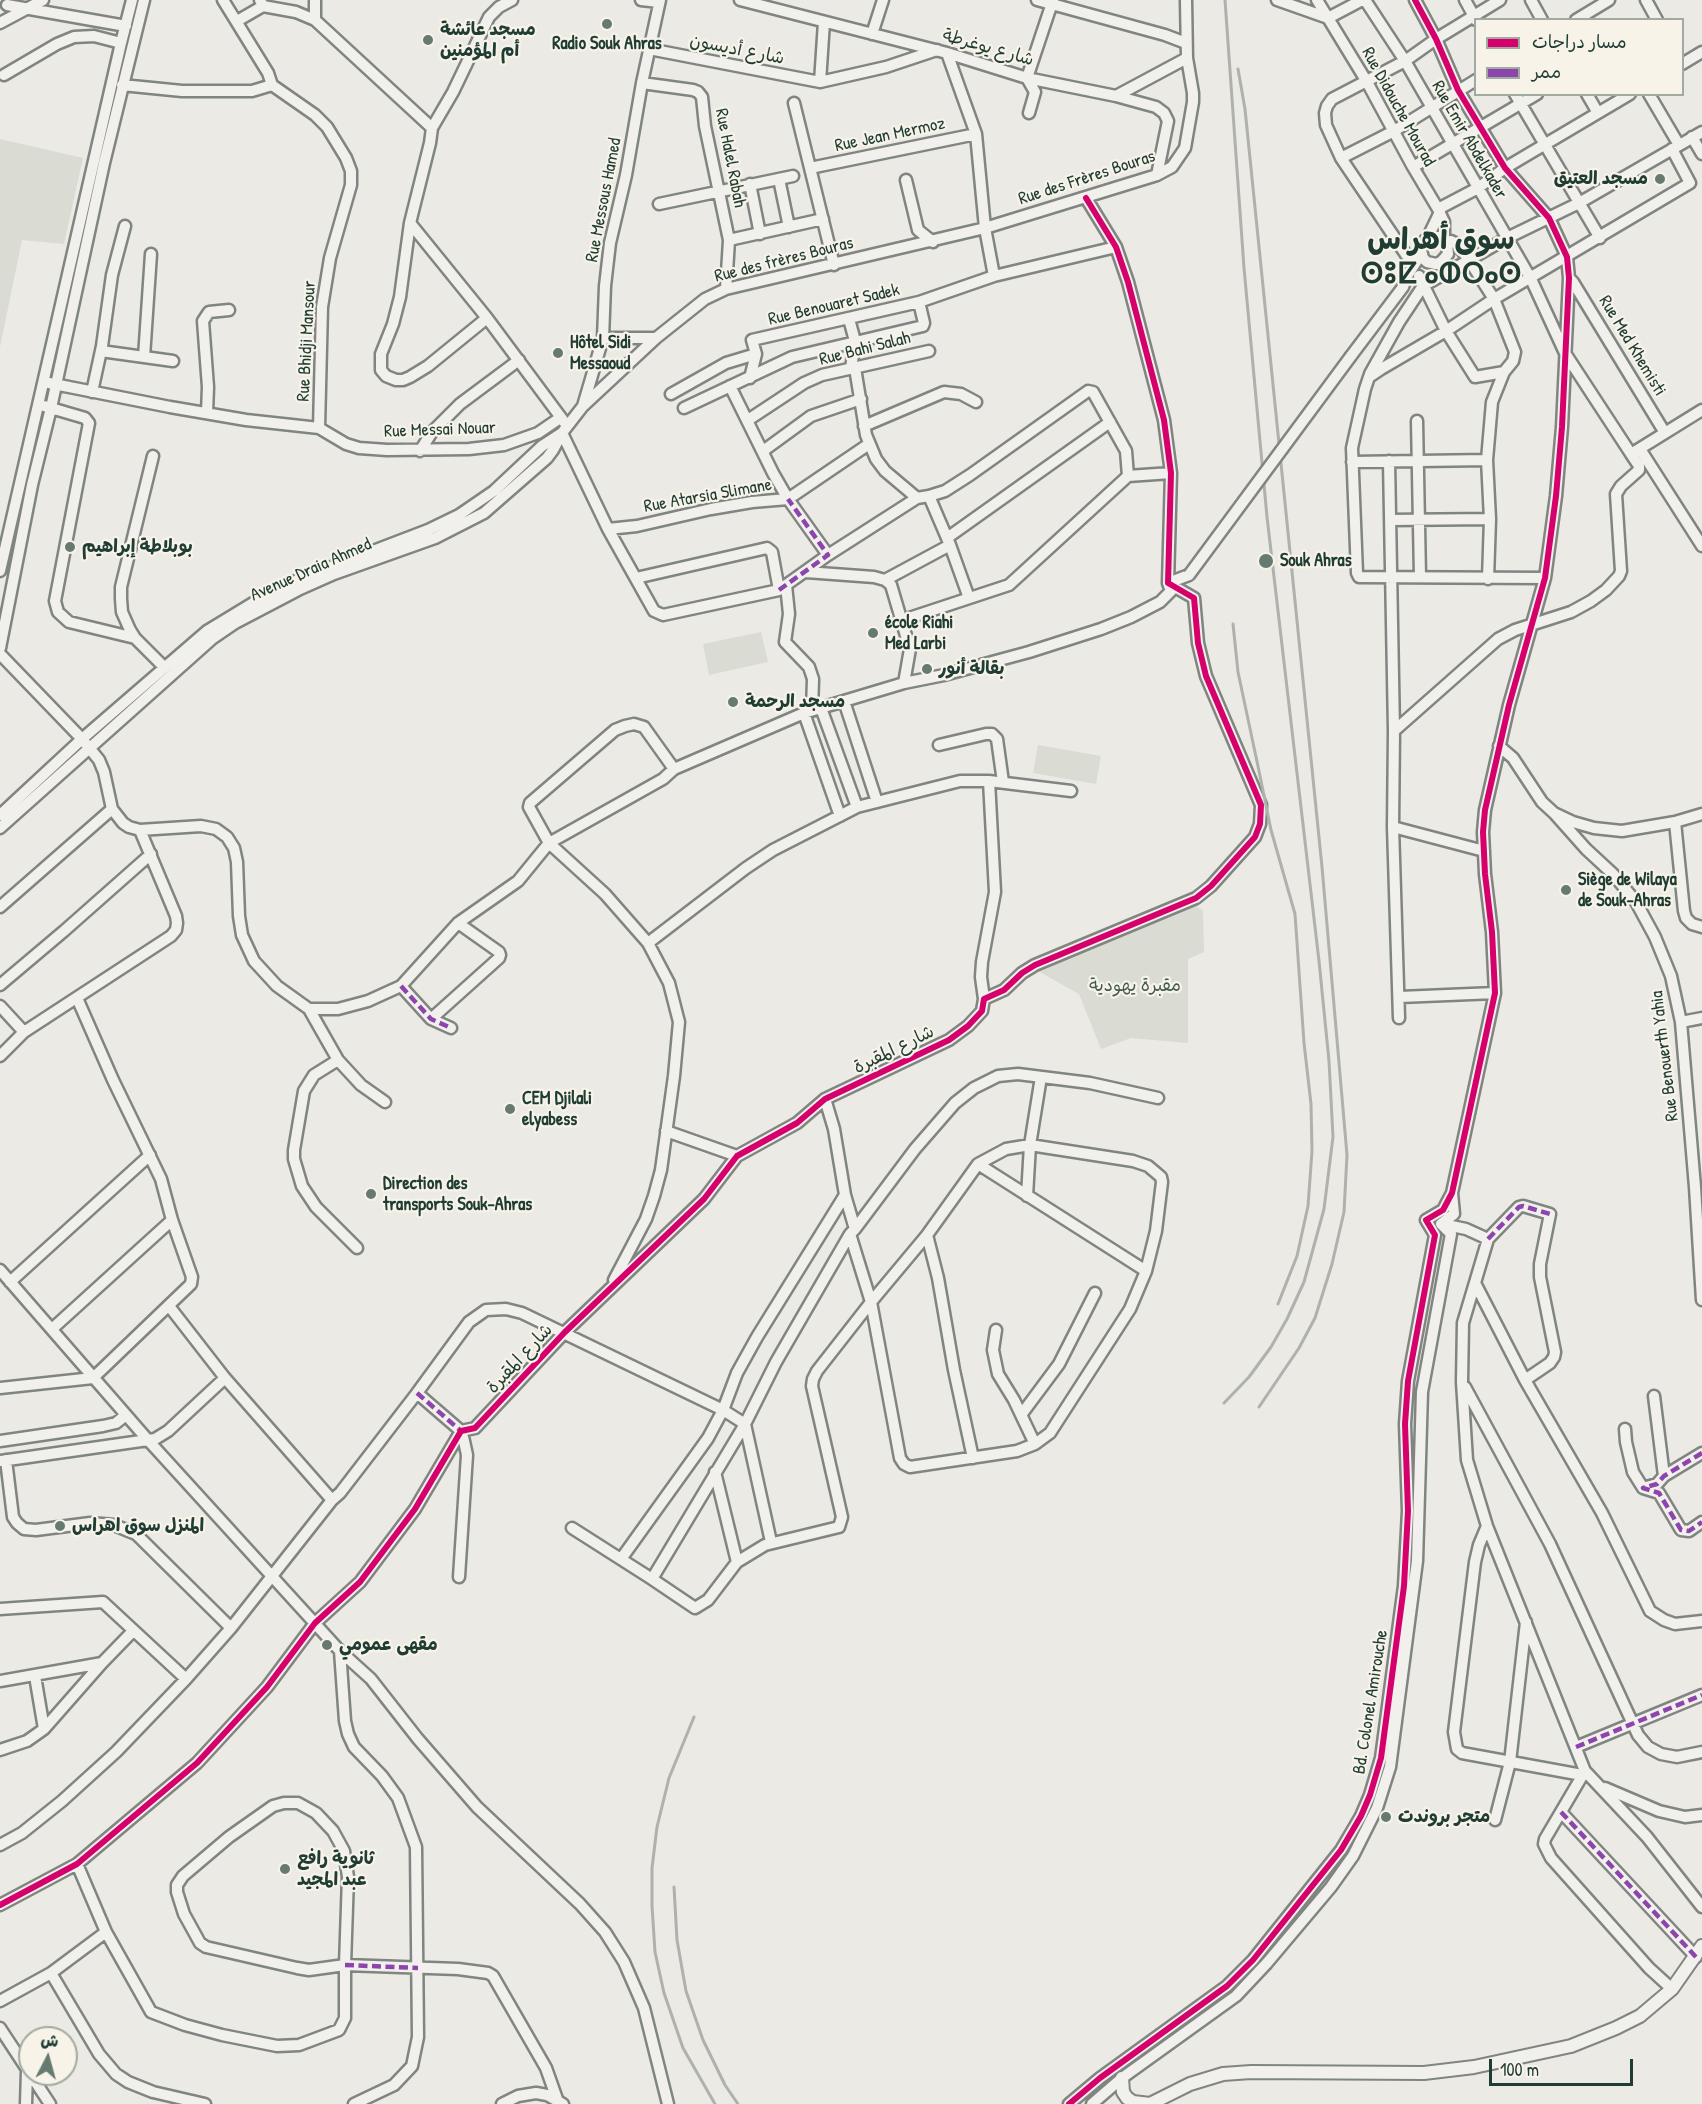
<!DOCTYPE html>
<html>
<head>
<meta charset="utf-8">
<style>
  body { margin:0 }
  #map { position:relative; width:1702px; height:2104px; overflow:hidden; background:#ebeae4; font-family:"Patrick Hand","Playpen Sans Arabic",sans-serif }
  canvas { display:block }
  .legend { position:absolute; left:1474px; top:18px; width:210px; height:78px; box-sizing:border-box; background:#f7f3e8; border:2px solid #a1aaa0; margin:0; padding:8px 10px; list-style:none; font-size:18px; color:#1f3d34 }
  .legend li { display:flex; align-items:center; gap:12px; height:30px }
  .legend b { width:30px; border:2px solid #a1aaa0 }
  .north { position:absolute; left:18px; top:2026px; width:60px; height:60px; box-sizing:border-box; background:#f7f3e8; border:2px solid #a1aaa0; border-radius:50%; rotate:6deg; font-size:16px; font-weight:700; line-height:24px; text-align:center; color:#1f3d34 }
  .north::after { content:''; display:block; margin:auto; width:21px; height:27px; background:#667a72; clip-path:polygon(50% 0,100% 100%,50% 72%,0 100%) }
  .scale { position:absolute; left:1489px; top:2059px; width:144px; height:27px; box-sizing:border-box; border:3px solid #1f3d34; border-top:0; padding-left:8px; font-size:18px; line-height:21px; white-space:nowrap; color:#1f3d34; -webkit-text-stroke:4px #f7f3e8; paint-order:stroke }
</style>
</head>
<body>
<div id="map">
<canvas width="1702" height="2104"></canvas>
<ul class="legend">
<li><b style="height:8px;background:#d6006c"></b>مسار دراجات</li>
<li><b style="height:8px;background:#8e44ad"></b>ممر</li>
</ul>
<div class="north">ش</div>
<div class="scale">100 m</div>
</div>
<script>
const ctx = document.querySelector('canvas').getContext('2d');
ctx.lineJoin = 'round';
function paint(path, color) { ctx.fillStyle = color; ctx.fill(path, 'evenodd'); }
const toPath = rows => new Path2D(rows.map(r => 'M' + r).join(''));
function strokePath(path, color, width, dash) { ctx.strokeStyle = color; ctx.lineWidth = width; ctx.lineCap = dash ? 'butt' : 'round'; ctx.setLineDash(dash || []); ctx.stroke(path); }
function write(font, color, halo, rows, align = 'center') {
  ctx.font = font + ' "Patrick Hand","Playpen Sans Arabic","Noto Sans Tifinagh",sans-serif'; ctx.lineWidth = 4.5; ctx.setLineDash([]); ctx.textBaseline = 'middle'; ctx.strokeStyle = halo; ctx.fillStyle = color; for (const [text, x, y, turn = 0] of rows) {
    ctx.save(); ctx.translate(x, y); ctx.rotate((+turn || 0) * Math.PI / 180); ctx.textAlign = isNaN(turn) ? turn : align; if (halo) ctx.strokeText(text, 0, 0); ctx.fillText(text, 0, 0); ctx.restore();
  }
}
paint(toPath([
  [0,139,83,158,64,244,22,240,0,347],
  [761,632,768,662,709,675,703,644],
  [1038,745,1101,756,1096,784,1033,773],
  [1195,905,1203,911,1204,952,1188,959,1188,1043,1131,1038,1101,1049,1079,994,1036,970]
]), '#dadbd2');
const minor = toPath([
  [223,0,268,73,272,85],
  [260,0,263,6,296,12,315,20,432,128,430,143,410,223,400,297,393,324,381,354,381,370,386,376,396,380,403,380,410,377,428,366,487,318],
  [641,0,659,2],
  [740,0,947,53,1027,78,1116,96,1156,107,1164,113,1168,121,1157,175],
  [1037,0,1165,35,1186,43],
  [1277,0,1328,18,1362,0],
  [1317,0,1367,82,1413,167,1438,209,1444,222,1444,240],
  [1365,0,1405,61,1531,279,1565,353,1631,454],
  [1465,0,1476,20],
  [1531,0,1542,20],
  [1646,0,1657,20],
  [7,5,126,26],
  [315,20,315,0],
  [1576,20,1609,0],
  [237,21,263,6],
  [0,23,43,0],
  [872,34,883,0],
  [649,49,820,82,886,67,937,50],
  [947,53,976,134,985,228,994,276],
  [1682,64,1702,52],
  [4,75,57,44,74,37,94,36,121,43],
  [820,82,824,22],
  [642,83,693,90,698,92,702,97,705,126,729,240,726,289],
  [122,85,182,91,252,91,272,85,315,115,327,127,346,158,351,171,351,185,330,258,322,307,319,428],
  [1515,94,1600,238],
  [1587,94,1598,113],
  [1649,94,1679,145],
  [1116,96,1187,58],
  [794,103,834,265],
  [1029,113,1035,92,1027,78,1053,0],
  [432,128,453,92,489,17,499,7,512,0],
  [1692,137,1702,154],
  [1341,158,1394,131,1476,80],
  [1413,167,1537,94],
  [810,168,976,134],
  [779,179,789,227],
  [906,180,918,230,933,242],
  [750,184,760,234],
  [659,204,793,176],
  [1438,209,1478,188,1505,168,1630,94],
  [410,223,487,318,565,423],
  [1428,237,1440,237,1447,244,1448,254,1441,262,1436,264,1427,262,1423,258,1421,250,1422,244,1428,237,1440,212],
  [729,240,823,219],
  [1446,242,1451,241,1457,244,1469,260,1507,238,1579,203,1702,132],
  [1413,265,1341,158,1326,125,1325,113,1327,106,1332,99,1405,61,1436,39,1500,0],
  [1419,276,1446,331,1475,377,1504,372,1492,402,1487,460,1490,519,1488,579],
  [1569,278,1573,282,1665,433],
  [849,319,855,341,851,369],
  [603,338,656,338],
  [101,351,173,361],
  [1351,356,1403,287,1407,276,1421,254],
  [144,357,151,254],
  [855,368,866,435,876,459,885,471,917,498],
  [1370,374,1399,322,1423,286,1469,260,1494,299,1515,352,1513,361,1504,372],
  [750,378,756,354,752,340,919,302,994,276,1116,247],
  [49,383,170,407,246,420,319,428,346,444,359,448,387,450,469,449,504,445,538,433,560,418],
  [730,386,773,473,788,499,828,555],
  [92,392,102,346,112,275,125,226],
  [671,394,726,363,756,354],
  [44,406,85,418,89,423,55,601,58,612,69,622,135,638],
  [583,406,603,338,605,286,610,243,626,175,642,83,660,0],
  [684,408,792,357,923,326,924,323,919,302],
  [207,413,208,387,203,321,209,312,229,310],
  [748,420,804,383,822,375,929,351],
  [1417,421,1420,577],
  [864,426,944,392,961,394,976,402],
  [562,433,608,529,654,611,663,615,779,590,828,555,917,498,929,496,945,491,970,475,1088,391,1093,392,1126,451,1128,476],
  [1640,449,1702,546],
  [420,451,432,432,460,404,519,360],
  [763,451,811,416,861,399],
  [153,456,121,587,121,599,122,612,130,630,135,638,164,667],
  [1389,461,1394,731,1393,827,1399,1018],
  [1352,462,1487,460],
  [929,496,950,545,969,598],
  [1390,520,1490,519],
  [608,529,637,526,711,509,752,502,788,499,869,444],
  [947,538,1110,422],
  [0,571,121,43,132,0],
  [806,572,874,577,885,580,891,585,910,649,904,683],
  [636,578,767,548,772,552,779,590],
  [1545,578,1359,577,1357,573,1352,448,1365,389,1369,377,1381,369,1446,331,1494,299,1690,183,1672,149],
  [885,580,950,545],
  [786,585,789,614,785,642,809,667,813,679,812,710],
  [903,620,1009,585,1128,476,1171,473],
  [0,648,32,485,51,408,104,163,144,0],
  [0,654,82,739,99,760,104,772,112,809,123,823,129,827,140,830,201,826,216,829,227,837,234,848,237,862,239,916,242,935,254,961,277,986,309,1009,338,1009,368,1001,401,986,458,923,518,881,549,843,663,779,674,769,804,713,904,683,944,675,1029,652,1101,629,1131,617,1160,602,1171,591,1168,583,1189,575],
  [844,701,877,802],
  [804,713,840,816],
  [1394,731,1498,639,1515,630,1571,612,1591,601,1606,590,1619,576,1621,571,1616,494,1621,486,1639,470,1639,466,1631,454,1702,410],
  [939,745,986,734,992,734,997,739,1003,782],
  [1499,746,1513,758,1542,802,1554,813,1573,822,1594,828,1622,831,1675,822,1702,814],
  [857,807,960,781,989,781,1071,791],
  [1554,813,1586,849,1613,874,1636,902,1655,937,1671,976,1681,1022,1695,1187,1702,1300],
  [0,815,82,739,207,631,258,600,300,579,428,530,459,515,494,491,542,446,562,433],
  [1675,822,1684,911,1686,918,1692,924,1702,927],
  [1393,827,1484,851],
  [0,828,213,638,235,623,298,590,334,574,435,538,484,513,547,458,553,450,562,433,583,406,656,338,705,299,726,289,985,228,1157,175,1172,167,1185,148,1193,102,1193,93,1187,58,1186,0],
  [0,907,112,809],
  [648,943,746,868,773,850,857,807,821,708],
  [0,985,64,931,151,854],
  [401,986,431,1019,451,1028],
  [1400,997,1495,993],
  [984,999,981,977,982,962,995,892,989,781],
  [0,1006,24,1032],
  [309,1009,338,1060,361,1085,385,1102],
  [431,1019,499,958,500,955,499,952,458,923],
  [1681,1022,1702,1018],
  [0,1056,24,1032,171,936,176,930,177,923,176,916,140,830],
  [338,1060,314,1075,304,1091,294,1150,294,1159,302,1186,316,1207,357,1248],
  [666,1131,737,1156],
  [978,1164,1146,1271],
  [1027,1196,1030,1145,1041,1077],
  [1442,1224,1466,1229,1488,1239,1463,1323,1462,1382,1467,1460,1487,1526,1585,1771,1545,1839,1544,1844,1551,1858,1649,1968,1672,1989],
  [855,1229,915,1149,955,1103,974,1088,998,1076,1018,1074,1090,1083,1158,1098],
  [927,1235,938,1278,954,1370,973,1458],
  [1488,1239,1519,1207,1523,1206,1550,1214,1540,1264,1540,1277,1555,1352,1554,1357,1550,1363,1525,1380],
  [0,1270,147,1439,340,1651,371,1679,418,1739,477,1807,580,1904,605,1932,624,1962,644,2008,668,2104],
  [614,1280,646,1219,654,1196,661,1170,674,1076,679,1022,669,983,648,943,605,894,549,843,529,807,530,803,615,730,625,726,634,724,644,727,674,769],
  [10,1282,150,1155],
  [1475,1283,1525,1380,1602,1513,1650,1611,1664,1620,1675,1624,1702,1621],
  [169,1306,225,1378,332,1500],
  [52,1329,172,1220],
  [996,1330,993,1350,998,1374,1014,1400,1035,1444],
  [1465,1387,1550,1544,1638,1735,1648,1747,1661,1754,1677,1757,1702,1752],
  [0,1388,93,1378,191,1284,192,1277,172,1220,161,1179,113,1080,77,998],
  [417,1393,461,1431,464,1441,467,1455,459,1577],
  [1654,1396,1664,1476],
  [1021,1415,1059,1364,1095,1293],
  [1625,1429,1626,1442,1633,1472,1643,1488],
  [0,1441,103,1426,116,1423,126,1415],
  [1702,1453,1664,1476,1657,1484,1643,1488,1659,1493,1681,1530,1689,1531,1702,1522],
  [6,1460,13,1517,17,1523,24,1529,36,1530,90,1523,114,1525,136,1534,231,1628],
  [1,1461,155,1439,168,1431,225,1378],
  [715,1472,737,1562],
  [1487,1526,1479,1545,1475,1562,1454,1732,1457,1749,1462,1753,1582,1775],
  [572,1528,652,1579,745,1424,776,1362,850,1234],
  [621,1559,708,1438,723,1410,737,1373,757,1337,845,1195],
  [652,1579,695,1608,708,1600,737,1562,765,1545,839,1527,842,1517,812,1386,813,1379,817,1371,871,1302,927,1235,978,1164,1006,1149,1030,1145,1133,1161,1148,1166,1161,1177,1162,1182,1156,1231,1146,1271,1130,1309,1050,1433,1035,1444,1017,1451,910,1467,904,1464,900,1458,871,1302,850,1234,855,1229,845,1195,834,1129,825,1099],
  [0,1609,103,1602,186,1679],
  [340,1651,345,1721,348,1734,354,1747,382,1776,398,1798,416,1847,418,2037,412,2066,394,2085,354,2104],
  [0,1681,102,1663,133,1631],
  [44,1729,102,1663],
  [1576,1747,1702,1695],
  [0,1750,27,1741,44,1729,35,1676],
  [1585,1771,1647,1837,1702,1907],
  [1605,1788,1659,1811,1685,1817,1702,1815],
  [1561,1812,1696,1957],
  [1495,1820,1510,1762,1526,1622],
  [0,1845,22,1833,62,1801,116,1752,186,1679,231,1628,332,1500,340,1493,417,1393,469,1322,486,1310,506,1309,522,1313,723,1410,745,1424,771,1542],
  [77,1864,106,1932,151,2012,185,2025,222,2035,277,2046,299,2045,339,2030,345,2018,345,1965,348,1877,344,1851,333,1831,316,1813,298,1803,284,1803,273,1806,229,1837,183,1876,177,1885,177,1892,184,1914,200,1943,206,1947,297,1968,309,1970,345,1965,458,1969,488,1973,493,1976,546,2068,557,2099],
  [0,1905,77,1864,197,1763,267,1687,315,1623,360,1582,415,1509,461,1431,475,1428,565,1332,704,1199,737,1156,797,1123,825,1099,949,1040,968,1026,982,1011,984,999,1004,990,1022,973,1035,965,1196,898,1211,886,1255,837,1260,824,1261,805,1206,676,1198,643,1194,598,1168,583,1171,473,1164,420,1128,282,1116,247,1086,198],
  [51,1973,99,2054,116,2074,128,2082,153,2092,205,2104],
  [0,2001,51,1973,106,1932],
  [0,2028,50,2104],
  [26,2104,27,2071],
  [502,2104,518,2096,536,2093,547,2095,563,2104],
  [1069,2104,1100,2078,1227,1986,1253,1960,1341,1850,1361,1816,1370,1795,1381,1758,1404,1586,1408,1511,1405,1424,1408,1381,1435,1235,1426,1220,1443,1210,1452,1193,1495,993,1492,932,1485,874,1483,832,1485,810,1509,705,1545,578,1556,496,1562,427,1569,278,1567,257,1549,218,1505,168,1458,90,1436,39,1415,0],
  [1092,2104,1122,2078,1236,1996,1267,1963,1331,1887,1353,1856,1377,1808,1390,1767,1417,1561,1422,1392,1451,1234,1441,1224,1454,1214,1452,1193]
]);
const major = toPath([
  [1122,2078,1123,2092,1127,2098,1133,2102,1150,2104],
  [1150,2104,1190,2084,1223,2074,1251,2072,1424,2073,1474,2067,1571,2046,1616,2028,1640,2016,1672,1989,1702,1946]
]);
strokePath(minor, '#808581', 15);
strokePath(major, '#808581', 16);
strokePath(minor, '#f1f0ec', 10);
strokePath(major, '#f1f0ec', 12);
strokePath(toPath([
  [1238,69,1245,109,1322,867,1347,1155,1344,1212,1332,1264,1315,1318,1299,1348,1259,1407],
  [1233,624,1238,672,1259,771,1271,830,1295,914,1304,1043,1311,1104,1312,1151,1308,1206,1297,1256,1278,1304],
  [1224,1403,1249,1377,1271,1347,1287,1319,1304,1282,1324,1209,1333,1137,1329,1061,1319,961,1267,517,1244,268,1225,0],
  [694,1717,669,1778,657,1827,652,1868,652,1906,655,1952,664,1993,683,2048,715,2104],
  [674,1887,677,1940,686,1991,703,2040,725,2085,738,2104]
]), '#afb1ad', 3);
const minorBridge = toPath([
  [1189,575,1351,356]
]);
strokePath(minorBridge, '#808581', 15, []);
strokePath(minorBridge, '#f1f0ec', 10);
strokePath(toPath([
  [779,590,828,555,788,499],
  [401,986,431,1019,451,1028],
  [1488,1239,1519,1207,1523,1206,1550,1214],
  [417,1393,461,1431],
  [1702,1453,1664,1476,1657,1484,1643,1488,1659,1493,1681,1530,1689,1531,1702,1522],
  [1576,1747,1702,1695],
  [1561,1812,1696,1957],
  [345,1965,418,1968]
]), '#8e44ad', 4.5, [9, 4.5]);
strokePath(toPath([
  [0,1905,77,1864,197,1763,267,1687,315,1623,360,1582,415,1509,461,1431,475,1428,565,1332,704,1199,737,1156,797,1123,825,1099,949,1040,968,1026,982,1011,984,999,1004,990,1022,973,1035,965,1196,898,1211,886,1255,837,1260,824,1261,805,1206,676,1198,643,1194,598,1168,583,1171,473,1164,420,1128,282,1116,247,1086,198],
  [1069,2104,1100,2078,1227,1986,1253,1960,1341,1850,1361,1816,1370,1795,1381,1758,1404,1586,1408,1511,1405,1424,1408,1381,1435,1235,1426,1220,1443,1210,1452,1193,1495,993,1492,932,1485,874,1483,832,1485,810,1509,705,1545,578,1556,496,1562,427,1569,278,1567,257,1549,218,1505,168,1458,90,1436,39,1415,0]
]), '#d6006c', 6);
for (const [x, y, r, color] of [
  [607,24,6,"#667a72"],
  [428,40,6,"#667a72"],
  [1660,179,6,"#667a72"],
  [558,353,6,"#667a72"],
  [70,547,6,"#667a72"],
  [1266,561,8,"#667a72"],
  [873,633,6,"#667a72"],
  [927,669,6,"#667a72"],
  [733,702,6,"#667a72"],
  [1566,890,6,"#667a72"],
  [510,1109,6,"#667a72"],
  [371,1194,6,"#667a72"],
  [60,1526,6,"#667a72"],
  [327,1645,6,"#667a72"],
  [1386,1817,6,"#667a72"],
  [285,1869,6,"#667a72"]
]) { const dot = new Path2D(); dot.arc(x, y, r, 0, 2 * Math.PI); ctx.fillStyle = color; ctx.fill(dot); strokePath(dot, '#f7f3e8', 2); }
write('bold 18px', '#1f3d34', '#f7f3e8', [
  ["مسجد عائشة",440,30],
  ["أم المؤمنين",440,51],
  ["Radio Souk Ahras",607,44,"center"],
  ["مسجد العتيق",1648,179,"right"],
  ["Hôtel Sidi",570,343],
  ["Messaoud",570,364],
  ["بوبلاطة إبراهيم",82,547],
  ["Souk Ahras",1280,561],
  ["école Riahi",885,623],
  ["Med Larbi",885,644],
  ["بقالة أنور",939,669],
  ["مسجد الرحمة",745,702],
  ["Siège de Wilaya",1578,880],
  ["de Souk-Ahras",1578,901],
  ["CEM Djilali",522,1099],
  ["elyabess",522,1120],
  ["Direction des",383,1184],
  ["transports Souk-Ahras",383,1205],
  ["المنزل سوق اهراس",72,1526],
  ["مقهى عمومي",339,1645],
  ["متجر بروندت",1398,1817],
  ["ثانوية رافع",297,1859],
  ["عبد المجيد",297,1880]
], 'left');
write('18px', '#1f3d34', '#f7f3e8', [
  ["شارع يوغرطة",988,48,16],
  ["شارع أديسون",737,50,11],
  ["Rue Didouche Mourad",1398,107,61],
  ["Rue Jean Mermoz",890,135,-12],
  ["Rue Emir Abdelkader",1469,140,60],
  ["Rue Halel Rabah",730,158,79],
  ["Rue des Frères Bouras",1087,178,-18],
  ["Rue Messous Hamed",604,200,-79],
  ["Rue des frères Bouras",784,260,-14],
  ["Rue Benouaret Sadek",834,305,-13],
  ["Rue Bhidji Mansour",307,341,-87],
  ["Rue Med Khemisti",1632,346,59],
  ["Rue Bahi Salah",865,349,-14],
  ["Rue Messai Nouar",440,430,-2],
  ["Rue Atarsia Slimane",708,496,-10],
  ["Avenue Draia Ahmed",311,570,-24],
  ["شارع المقبرة",894,1050,-26],
  ["Rue Benouerth Yahia",1665,1056,-97],
  ["شارع المقبرة",520,1359,-47],
  ["Bd. Colonel Amirouche",1371,1702,-81]
]);
write('18px', '#425a51', '#f7f3e8', [
  ["مقبرة يهودية",1135,986]
]);
write('bold 30px', '#1f3d34', '#f7f3e8', [
  ["سوق أهراس",1441,241],
  ["ⵙⵓⵇ ⴰⵀⵔⴰⵙ",1441,275]
]);
</script>
</body>
</html>
